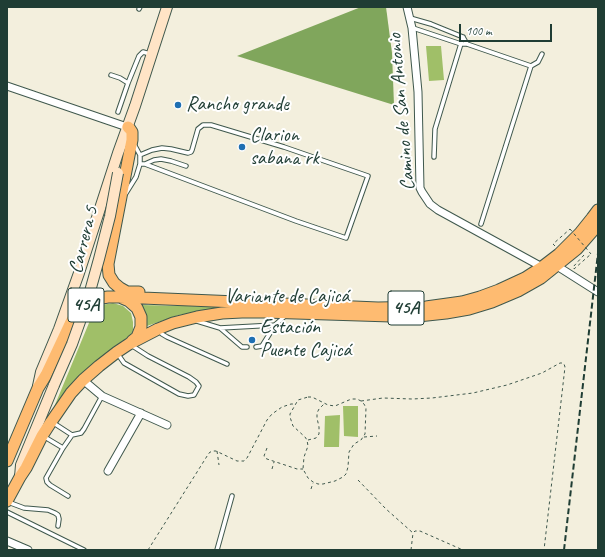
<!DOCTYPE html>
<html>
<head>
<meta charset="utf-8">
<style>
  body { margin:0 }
  #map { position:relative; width:605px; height:557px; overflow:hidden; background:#f3efdd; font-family:Caveat,sans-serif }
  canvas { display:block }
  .frame { position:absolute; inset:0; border:8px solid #1f3d34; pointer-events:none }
  .scale { position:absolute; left:459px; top:24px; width:93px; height:18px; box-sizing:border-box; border:2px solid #1f3d34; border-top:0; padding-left:5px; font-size:12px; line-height:14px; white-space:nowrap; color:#1f3d34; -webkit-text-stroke:3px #fff; paint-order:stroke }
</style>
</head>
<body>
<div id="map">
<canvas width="605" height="557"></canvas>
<div class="frame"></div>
<div class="scale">100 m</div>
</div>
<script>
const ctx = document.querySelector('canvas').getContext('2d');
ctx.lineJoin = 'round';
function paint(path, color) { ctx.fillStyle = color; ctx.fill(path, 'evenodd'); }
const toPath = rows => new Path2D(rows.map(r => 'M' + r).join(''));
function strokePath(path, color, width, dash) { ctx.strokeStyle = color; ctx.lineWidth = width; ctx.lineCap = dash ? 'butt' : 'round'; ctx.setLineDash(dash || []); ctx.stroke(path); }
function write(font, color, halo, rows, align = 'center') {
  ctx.font = font + ' Caveat,sans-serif'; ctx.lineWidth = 4; ctx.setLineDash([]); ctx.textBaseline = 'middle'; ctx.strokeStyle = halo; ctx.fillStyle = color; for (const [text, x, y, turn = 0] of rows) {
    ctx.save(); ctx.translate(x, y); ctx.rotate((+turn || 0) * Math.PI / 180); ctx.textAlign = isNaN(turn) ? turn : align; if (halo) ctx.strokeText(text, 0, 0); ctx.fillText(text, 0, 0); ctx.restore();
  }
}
paint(toPath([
  [426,46,441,46,444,80,429,81],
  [113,303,123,306,131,313,133,322,133,330,130,337,117,345,52,412,96,306],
  [141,305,230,307,179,315,147,326,145,314],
  [343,406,358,406,358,437,344,436],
  [340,415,339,447,324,447,325,416]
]), '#a0bf68');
paint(toPath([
  [361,7,386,7,392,53,394,105,237,56]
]), '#80a65c');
const service = toPath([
  [139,9,140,7],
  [410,18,431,24,463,37,467,44],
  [413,28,461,44,467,44,531,66],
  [111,75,120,78,128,83,139,56,143,52,150,54],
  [118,112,128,83],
  [140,155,152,150,162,148,171,149,188,153,191,152,192,150,198,129,203,125,211,125,284,147,368,176,346,238,296,221,145,164,140,164],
  [434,157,435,129,463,37],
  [145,164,154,160,161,159,171,161,186,166],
  [126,193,136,177,140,164,140,155,134,144],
  [481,224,531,66,538,62,542,54],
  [197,321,220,328,275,325,285,316],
  [220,328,242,347,247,347],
  [160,331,162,334,167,337,227,364],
  [256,347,262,346,275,325],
  [117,353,124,363,179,394,188,396,194,395,199,386,196,382,189,377,148,356,131,345],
  [52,422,72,435,81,433,84,429,102,396],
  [43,436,63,448],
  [68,496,50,485,47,482,46,478,63,448,72,435],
  [8,502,24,508,48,510,55,513,58,515,59,519,58,526],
  [7,512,84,550],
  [217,550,232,496]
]);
const minor = toPath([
  [407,7,412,28,418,92,420,188,422,192,430,204,438,210,542,267],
  [7,86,127,127],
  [557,266,598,292],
  [83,380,102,396,167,425],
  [108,471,141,413],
  [7,541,28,550]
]);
const secondary = toPath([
  [38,386,41,372,59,329,79,273,118,153,135,106,167,7],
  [20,477,21,465,54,385]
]);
const trunk = toPath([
  [128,127,130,129,132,132,132,140,108,264,109,275,114,283,120,288,127,292,139,292],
  [122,298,129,301,137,308,141,317,141,327,137,337,132,341],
  [7,461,38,388,46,375,70,324,76,313,84,306,96,299,108,297,119,297,378,308,426,307,462,302,480,297,499,290,525,278,542,267,559,254,580,233,592,218,598,210],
  [7,501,20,477,26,468,42,436,51,422,71,393,83,380,99,366,117,352,129,344,158,329,173,323,197,317,222,313,242,312,264,312,391,316,418,316,446,313,469,309,492,302,518,291,541,278,577,249,598,225]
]);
strokePath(service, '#3f584d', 5.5);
strokePath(minor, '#3f584d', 9);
strokePath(secondary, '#3f584d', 12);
strokePath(trunk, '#3f584d', 13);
strokePath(toPath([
  [555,246,553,244,570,229],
  [584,255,573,267,574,269,591,254],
  [308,397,312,397,328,405,335,406,349,400,352,399,357,399,361,401,364,404,366,408,365,434,361,440,354,444,349,452,348,467,346,474,343,477,335,481,323,484,318,484,313,482,308,478,303,469,304,457,308,446,307,440,305,437,293,426,290,417,290,414,298,400,308,397],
  [361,401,383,398,412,399,432,398,473,393,507,385,542,373,560,363,563,363,564,364,565,367,544,550],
  [364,437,377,436],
  [308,440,316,438,319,434,319,427,317,418,317,413,319,409,324,404],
  [267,448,264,456,265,458,267,459,297,469,303,469],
  [217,451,219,465],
  [272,469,274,462],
  [358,480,386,509,413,533],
  [311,489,313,483],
  [414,532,415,531,420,531,463,550],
  [148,550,209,453,212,451,216,451,237,461,244,461,247,458,267,420,272,414,282,407,291,404,295,404],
  [411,550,413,533]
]), '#3f584d', 1, [3, 3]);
strokePath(service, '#fff', 3.5);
strokePath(minor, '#fff', 7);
strokePath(secondary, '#ffe4c6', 10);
strokePath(trunk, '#febb71', 11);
strokePath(toPath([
  [564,550,598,253]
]), '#1f3d34', 2, [6, 3]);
const secondaryBridge = toPath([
  [54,385,72,344,87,302,99,259,110,216,118,173]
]);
strokePath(secondaryBridge, '#3f584d', 12, []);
strokePath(toPath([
  [570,229,591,254]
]), '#3f584d', 1, [3, 3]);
strokePath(secondaryBridge, '#ffe4c6', 10);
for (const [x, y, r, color] of [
  [178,105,4,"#1f6fb2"],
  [242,147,4,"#1f6fb2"],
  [252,340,4,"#1f6fb2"]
]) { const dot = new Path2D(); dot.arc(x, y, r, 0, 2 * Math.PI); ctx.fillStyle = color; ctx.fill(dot); strokePath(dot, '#fff', 1.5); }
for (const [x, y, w] of [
  [86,305,36],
  [406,308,36]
]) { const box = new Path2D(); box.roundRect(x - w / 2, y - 17, w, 34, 3); ctx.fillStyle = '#fff'; ctx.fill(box); strokePath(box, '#1f3d34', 1); }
write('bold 19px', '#1f3d34', null, [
  ["45A",86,305],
  ["45A",406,308]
]);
write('20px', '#1f3d34', '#fff', [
  ["Rancho grande",186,105],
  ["Clarion",250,136],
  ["sabana rk",250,159],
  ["Estación",260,328],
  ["Puente Cajicá",260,351]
], 'left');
write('20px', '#1f3d34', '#fff', [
  ["Camino de San Antonio",402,112,-95],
  ["Carrera 5",84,240,-76],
  ["Variante de Cajicá",287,297]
]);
</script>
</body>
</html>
